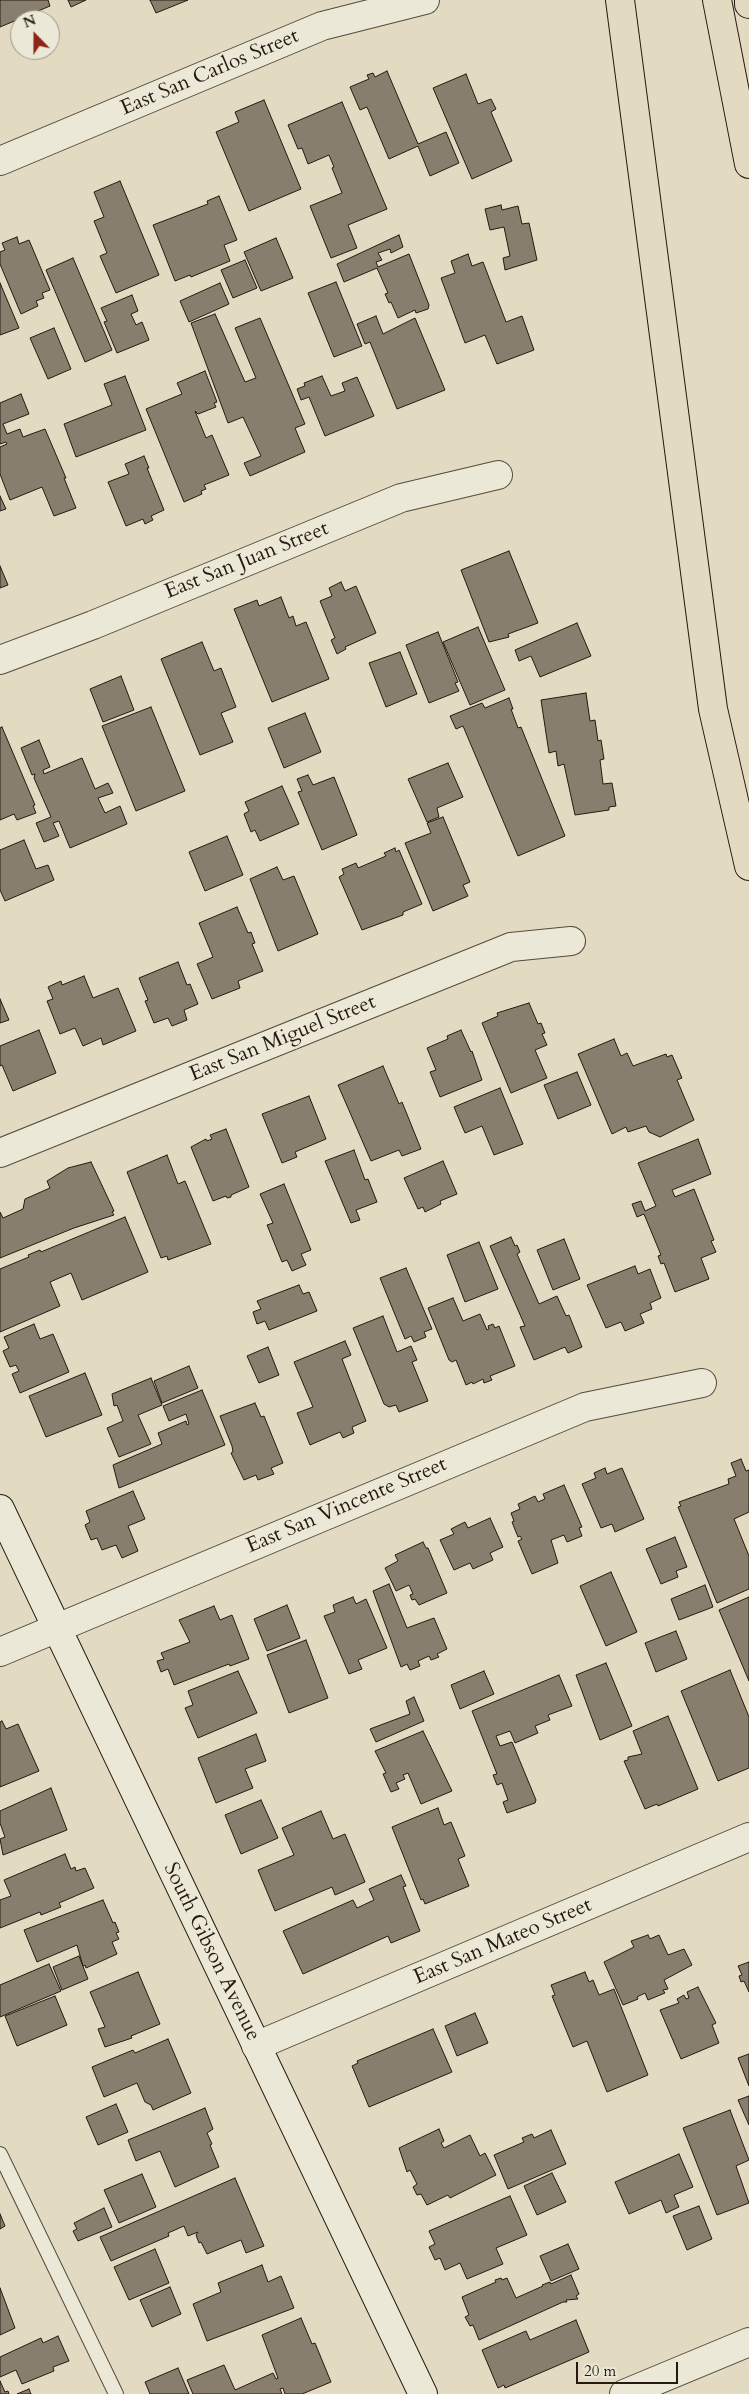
<!DOCTYPE html>
<html>
<head>
<meta charset="utf-8">
<style>
  body { margin:0 }
  #map { position:relative; width:749px; height:2394px; overflow:hidden; background:#e2dbc1; font-family:Cardo,serif }
  canvas { display:block }
  .north { position:absolute; left:10px; top:10px; width:50px; height:50px; box-sizing:border-box; background:#ece8d7; border:1px solid #9d9588; border-radius:50%; rotate:338deg; font-size:14px; font-weight:700; line-height:20px; text-align:center; color:#261911 }
  .north::after { content:''; display:block; margin:auto; width:18px; height:22px; background:#8f2418; clip-path:polygon(50% 0,100% 100%,50% 72%,0 100%) }
  .scale { position:absolute; left:576px; top:2362px; width:102px; height:22px; box-sizing:border-box; border:2px solid #261911; border-top:0; padding-left:6px; font-size:15px; line-height:18px; white-space:nowrap; color:#261911; -webkit-text-stroke:4px #ece8d7; paint-order:stroke }
</style>
</head>
<body>
<div id="map">
<canvas width="749" height="2394"></canvas>
<div class="north">N</div>
<div class="scale">20 m</div>
</div>
<script>
const ctx = document.querySelector('canvas').getContext('2d');
ctx.lineJoin = 'round';
function paint(path, color) { ctx.fillStyle = color; ctx.fill(path, 'evenodd'); }
const toPath = rows => new Path2D(rows.map(r => 'M' + r).join(''));
function strokePath(path, color, width, dash) { ctx.strokeStyle = color; ctx.lineWidth = width; ctx.lineCap = dash ? 'butt' : 'round'; ctx.setLineDash(dash || []); ctx.stroke(path); }
function write(font, color, halo, rows, align = 'center') {
  ctx.font = font + ' Cardo,serif'; ctx.lineWidth = 4.5; ctx.setLineDash([]); ctx.textBaseline = 'middle'; ctx.strokeStyle = halo; ctx.fillStyle = color; for (const [text, x, y, turn = 0] of rows) {
    ctx.save(); ctx.translate(x, y); ctx.rotate((+turn || 0) * Math.PI / 180); ctx.textAlign = isNaN(turn) ? turn : align; if (halo) ctx.strokeText(text, 0, 0); ctx.fillText(text, 0, 0); ctx.restore();
  }
}
const building = toPath([
  [0,0,48,0,50,6,0,27,0,0],
  [68,0,86,0,71,7,68,0],
  [150,0,188,0,156,13,150,0],
  [387,71,418,144,446,132,459,163,430,176,418,146,389,159,367,107,360,110,350,87,369,79,367,75,373,73,375,77,387,71],
  [466,74,478,104,491,99,496,109,491,112,512,161,472,179,433,88,466,74],
  [264,100,301,189,249,211,216,132,239,122,235,112,264,100],
  [342,102,387,209,348,225,357,248,331,258,310,206,342,193,332,168,334,167,329,155,308,164,302,148,298,149,288,125,342,102],
  [120,181,159,275,116,293,100,256,107,253,94,221,104,217,94,192,120,181],
  [219,196,237,240,224,245,230,261,191,277,190,275,175,281,153,225,208,204,207,201,219,196],
  [501,205,502,210,518,206,522,224,529,223,537,260,505,270,503,258,510,256,504,227,490,230,485,209,501,205],
  [399,235,403,247,391,253,390,249,378,253,382,260,376,262,378,267,409,254,429,305,428,309,416,313,415,310,398,318,391,302,389,303,385,294,388,293,377,268,344,282,337,264,399,235],
  [17,237,19,244,29,240,50,290,42,293,44,298,36,301,38,306,21,314,0,264,0,252,5,250,2,243,17,237],
  [276,238,293,278,261,291,244,252,276,238],
  [468,254,472,266,483,262,506,322,522,316,534,350,497,364,485,335,465,343,441,278,455,273,451,261,468,254],
  [73,258,112,350,85,362,46,270,73,258],
  [245,260,257,288,233,298,221,270,245,260],
  [336,282,362,346,334,357,308,293,336,282],
  [0,283,19,328,0,335,0,283],
  [220,283,229,304,189,322,180,301,220,283],
  [132,295,138,311,131,314,136,325,142,322,149,340,117,353,104,322,107,321,101,308,132,295],
  [215,314,245,382,256,378,235,328,260,318,305,424,295,428,305,452,250,476,244,463,261,456,243,417,228,423,191,323,215,314],
  [376,316,383,334,415,318,445,390,397,409,370,342,365,344,357,324,376,316],
  [54,328,71,369,48,379,30,338,54,328],
  [205,371,217,402,214,403,216,407,198,414,195,411,206,438,212,435,229,475,204,485,206,489,201,491,202,494,184,502,146,409,182,394,177,383,205,371],
  [125,376,146,430,76,457,64,424,112,405,104,384,125,376],
  [322,376,331,396,345,391,342,383,357,377,374,416,325,436,309,397,301,400,297,389,305,386,304,383,322,376],
  [21,394,29,414,3,424,7,434,20,429,23,437,45,429,66,478,64,478,76,508,54,516,42,487,10,500,0,474,0,447,7,444,6,442,0,444,0,403,21,394],
  [144,456,149,468,147,468,164,510,151,516,153,520,145,524,143,519,126,526,108,482,129,474,125,464,144,456],
  [0,496,6,509,0,511,0,496],
  [509,551,538,623,508,634,509,637,489,642,461,570,509,551],
  [0,566,8,585,0,588,0,566],
  [341,582,345,591,356,586,376,633,345,647,346,649,337,654,331,640,335,638,320,601,332,596,329,588,341,582],
  [281,597,289,618,293,616,296,626,306,622,329,679,272,702,234,609,257,600,259,606,281,597],
  [577,623,591,656,540,677,531,656,519,661,515,650,577,623],
  [478,627,505,690,470,705,443,642,478,627],
  [438,632,458,682,455,683,459,691,429,703,406,645,438,632],
  [202,642,214,671,221,668,236,707,221,713,233,742,200,755,161,659,202,642],
  [400,652,417,694,386,707,369,663,400,652],
  [121,676,134,710,103,722,90,689,121,676],
  [586,693,590,721,595,720,598,741,601,740,604,759,600,760,603,784,612,783,616,806,609,807,609,810,575,815,564,764,558,766,556,751,549,753,541,700,586,693],
  [509,698,513,709,511,709,518,728,521,727,565,836,518,856,463,726,456,729,450,716,482,703,485,708,509,698],
  [151,707,185,791,136,811,102,726,151,707],
  [305,713,321,752,284,768,268,728,305,713],
  [2,727,35,805,33,806,36,813,17,820,14,814,0,820,0,728,2,727],
  [39,740,50,767,43,770,44,774,82,758,95,789,108,783,113,793,98,798,105,813,120,806,127,824,70,848,59,821,53,823,59,836,44,842,36,823,51,817,34,778,35,774,32,775,21,748,39,740],
  [448,763,463,797,437,808,439,817,427,822,408,779,448,763],
  [308,775,313,785,334,777,357,835,322,850,298,792,302,791,297,779,308,775],
  [282,786,299,824,260,841,255,830,251,832,244,814,249,811,245,802,282,786],
  [443,817,470,882,463,885,468,896,433,911,405,843,431,833,427,823,443,817],
  [227,836,243,875,205,891,189,852,227,836],
  [24,840,36,869,48,865,54,880,5,901,0,890,0,850,24,840],
  [395,848,396,852,399,850,422,904,403,912,403,915,362,930,339,877,344,874,342,869,356,863,358,868,386,856,384,853,395,848],
  [277,867,283,880,294,876,318,934,278,951,250,879,277,867],
  [237,907,248,933,251,932,255,943,252,944,263,971,238,981,240,988,212,999,197,964,213,957,199,923,237,907],
  [178,962,187,985,190,984,198,1004,184,1010,187,1020,172,1026,168,1018,154,1023,145,1001,148,1000,139,978,178,962],
  [84,976,93,998,118,988,136,1031,103,1045,101,1038,83,1046,75,1028,60,1034,47,1001,53,999,48,987,61,981,62,985,84,976],
  [0,999,9,1020,0,1023,0,999],
  [529,1003,538,1024,541,1023,545,1033,542,1034,547,1045,535,1050,547,1078,511,1093,482,1023,498,1016,497,1013,529,1003],
  [39,1030,56,1073,13,1091,2,1065,0,1066,0,1046,39,1030],
  [461,1030,471,1052,472,1051,482,1080,440,1097,430,1072,436,1070,427,1048,448,1039,447,1036,461,1030],
  [614,1039,621,1056,627,1053,633,1066,666,1054,667,1057,672,1055,682,1078,677,1080,694,1120,660,1137,649,1132,646,1126,628,1132,626,1127,612,1134,578,1054,614,1039],
  [383,1066,399,1104,402,1102,421,1149,402,1156,399,1150,371,1161,338,1085,383,1066],
  [577,1072,591,1105,558,1119,544,1085,577,1072],
  [500,1088,523,1144,494,1155,482,1126,465,1133,454,1107,500,1088],
  [309,1096,326,1139,295,1152,297,1157,282,1163,262,1114,309,1096],
  [226,1129,249,1187,231,1195,231,1197,227,1198,226,1196,213,1201,191,1147,206,1139,207,1141,212,1139,210,1135,226,1129],
  [698,1139,711,1174,672,1190,675,1197,694,1189,714,1240,711,1241,716,1252,701,1258,709,1279,675,1292,664,1263,661,1264,658,1256,661,1255,644,1214,637,1217,632,1204,641,1201,645,1211,656,1206,638,1163,698,1139],
  [354,1150,365,1180,368,1179,377,1202,356,1210,360,1220,351,1223,325,1161,354,1150],
  [167,1155,178,1184,185,1181,211,1244,168,1260,167,1256,161,1258,127,1172,167,1155],
  [443,1161,457,1194,440,1201,441,1204,425,1212,423,1207,418,1209,404,1178,443,1161],
  [91,1162,114,1211,112,1212,114,1215,74,1228,0,1258,0,1212,3,1218,23,1209,25,1199,50,1188,47,1181,68,1168,91,1162],
  [284,1184,311,1250,301,1254,306,1265,292,1271,287,1260,282,1262,267,1225,273,1223,260,1194,284,1184],
  [125,1217,148,1272,82,1300,71,1273,50,1282,60,1306,0,1332,0,1269,29,1257,28,1255,40,1250,41,1252,125,1217],
  [511,1237,515,1246,517,1245,520,1252,517,1254,539,1304,557,1296,566,1316,569,1315,582,1347,568,1353,565,1347,534,1360,520,1327,525,1326,490,1246,511,1237],
  [564,1239,580,1279,553,1290,537,1250,564,1239],
  [479,1242,498,1289,465,1302,447,1255,479,1242],
  [635,1266,638,1274,650,1269,661,1298,650,1303,652,1309,640,1314,644,1323,625,1331,621,1322,606,1328,587,1285,635,1266],
  [406,1268,432,1329,424,1332,426,1337,414,1342,411,1336,405,1339,380,1278,406,1268],
  [299,1285,303,1294,309,1292,317,1311,269,1330,265,1321,257,1324,253,1312,261,1309,257,1301,299,1285],
  [453,1298,463,1321,480,1314,487,1330,489,1329,488,1326,493,1324,495,1328,499,1326,515,1366,490,1376,492,1380,484,1383,483,1379,473,1384,472,1382,466,1385,456,1360,452,1362,449,1360,428,1308,453,1298],
  [383,1316,397,1352,411,1346,417,1360,412,1362,428,1401,399,1412,396,1405,389,1407,384,1404,353,1328,383,1316],
  [34,1324,40,1339,53,1334,69,1372,20,1393,12,1374,19,1371,16,1365,10,1367,3,1351,9,1348,4,1337,34,1324],
  [345,1341,351,1355,342,1359,366,1421,352,1427,354,1433,343,1438,340,1432,310,1445,297,1413,313,1407,294,1362,345,1341],
  [268,1347,279,1375,259,1383,247,1356,268,1347],
  [189,1366,198,1388,162,1403,154,1381,189,1366],
  [85,1373,102,1415,46,1437,29,1396,85,1373],
  [151,1378,162,1405,138,1415,151,1444,119,1457,107,1428,123,1421,117,1405,114,1406,112,1394,151,1378],
  [202,1390,225,1445,119,1488,113,1465,162,1444,158,1433,186,1421,187,1425,189,1424,186,1414,169,1421,163,1406,202,1390],
  [255,1403,261,1417,264,1416,283,1463,271,1468,274,1474,258,1480,256,1475,244,1480,231,1453,233,1452,232,1446,220,1416,255,1403],
  [741,1459,746,1471,749,1470,749,1512,734,1519,749,1556,749,1589,717,1603,678,1507,681,1506,679,1502,729,1484,728,1479,736,1476,731,1463,741,1459],
  [605,1468,607,1474,622,1468,644,1519,615,1532,612,1524,601,1528,582,1484,596,1478,594,1473,605,1468],
  [564,1485,582,1527,579,1528,582,1536,567,1542,564,1535,551,1540,558,1563,532,1574,518,1541,522,1539,520,1536,518,1537,512,1522,514,1521,511,1513,520,1509,518,1504,535,1496,538,1502,545,1499,543,1494,564,1485],
  [133,1491,145,1519,128,1526,138,1551,122,1558,116,1545,102,1550,97,1538,91,1540,85,1525,90,1522,86,1511,133,1491],
  [490,1518,503,1547,490,1553,493,1560,473,1569,470,1563,454,1570,440,1540,454,1534,451,1529,465,1522,468,1528,490,1518],
  [675,1537,687,1567,676,1571,678,1577,661,1584,646,1549,675,1537],
  [423,1542,426,1548,428,1548,447,1593,419,1605,415,1599,412,1600,410,1595,413,1594,409,1585,396,1591,385,1568,398,1561,395,1555,423,1542],
  [611,1572,637,1632,606,1646,580,1586,611,1572],
  [389,1584,407,1628,434,1618,447,1649,437,1654,439,1657,431,1660,429,1656,418,1661,420,1666,410,1670,407,1664,401,1667,373,1591,389,1584],
  [705,1585,713,1607,679,1620,671,1599,705,1585],
  [353,1597,356,1604,366,1599,387,1648,358,1660,362,1669,349,1674,324,1616,335,1612,333,1605,353,1597],
  [749,1597,749,1681,719,1610,749,1597],
  [287,1605,300,1638,267,1651,254,1619,287,1605],
  [214,1606,220,1620,232,1615,249,1659,230,1666,229,1664,174,1685,168,1669,161,1672,157,1661,164,1659,161,1653,190,1642,179,1620,214,1606],
  [676,1631,687,1659,656,1672,645,1643,676,1631],
  [306,1640,328,1698,289,1713,267,1655,306,1640],
  [606,1663,632,1726,600,1740,576,1675,606,1663],
  [730,1670,749,1717,749,1768,718,1781,681,1691,730,1670],
  [238,1671,257,1713,198,1738,185,1708,193,1705,188,1691,238,1671],
  [484,1671,494,1694,460,1709,451,1685,484,1671],
  [559,1675,572,1706,548,1715,550,1720,535,1726,538,1733,515,1743,510,1731,496,1736,500,1746,512,1742,536,1800,535,1803,507,1813,503,1802,508,1800,502,1783,497,1785,493,1775,497,1774,472,1711,559,1675],
  [414,1697,424,1721,376,1742,370,1729,410,1714,406,1701,414,1697],
  [668,1716,698,1789,658,1806,657,1804,645,1809,624,1761,628,1760,628,1757,642,1754,633,1731,668,1716],
  [2,1721,6,1729,18,1724,39,1771,0,1787,0,1722,2,1721],
  [423,1731,452,1791,421,1804,408,1773,403,1775,405,1779,396,1783,399,1789,391,1792,383,1774,386,1773,375,1751,423,1731],
  [256,1734,266,1761,245,1769,253,1788,216,1803,198,1758,256,1734],
  [51,1788,67,1830,3,1855,0,1839,5,1837,0,1823,0,1811,51,1788],
  [261,1800,278,1838,241,1854,225,1815,261,1800],
  [438,1808,444,1825,451,1822,465,1856,458,1859,469,1886,425,1904,423,1899,421,1900,392,1827,438,1808],
  [321,1811,333,1839,345,1834,365,1882,335,1895,332,1887,275,1911,258,1870,294,1855,282,1828,321,1811],
  [65,1854,71,1869,75,1867,76,1871,85,1868,94,1888,59,1903,61,1907,41,1915,40,1912,0,1928,0,1900,11,1896,4,1880,65,1854],
  [401,1875,406,1886,403,1887,420,1931,391,1943,388,1936,303,1974,283,1931,353,1900,357,1908,374,1900,369,1889,401,1875],
  [103,1900,113,1923,115,1922,119,1932,116,1933,119,1939,112,1942,117,1954,86,1968,85,1965,83,1966,77,1945,37,1962,24,1930,103,1900],
  [648,1935,650,1939,659,1935,668,1955,684,1949,692,1965,664,1980,668,1989,663,1990,665,1993,648,2000,645,1993,637,1997,638,1999,623,2005,604,1962,634,1947,631,1941,648,1935],
  [79,1956,88,1979,62,1990,53,1967,79,1956],
  [749,1962,749,1992,744,1981,741,1982,739,1976,742,1975,738,1966,749,1962],
  [49,1964,61,1991,0,2017,0,1985,49,1964],
  [138,1972,160,2024,131,2036,132,2038,105,2047,98,2029,105,2027,90,1992,138,1972],
  [585,1972,589,1982,593,1980,599,1995,614,1989,648,2075,607,2092,587,2041,573,2047,552,1996,555,1995,551,1985,585,1972],
  [698,1987,716,2023,712,2025,719,2043,681,2059,660,2010,679,2003,677,1999,684,1995,686,1999,689,1998,687,1992,698,1987],
  [55,1996,67,2025,17,2046,5,2016,55,1996],
  [475,2013,488,2043,457,2056,445,2026,475,2013],
  [433,2029,452,2072,369,2107,352,2066,358,2063,357,2061,433,2029],
  [168,2039,191,2093,153,2110,151,2105,145,2102,137,2083,104,2097,92,2067,133,2050,135,2053,168,2039],
  [749,2054,749,2086,738,2058,749,2054],
  [749,2096,749,2125,738,2100,749,2096],
  [116,2104,128,2132,98,2145,86,2117,116,2104],
  [205,2108,213,2129,207,2133,212,2144,210,2145,219,2167,175,2187,160,2151,136,2161,128,2140,205,2108],
  [730,2110,749,2160,736,2166,749,2203,717,2215,683,2128,730,2110],
  [439,2129,444,2141,441,2143,444,2148,470,2135,480,2156,485,2153,496,2175,450,2198,448,2195,427,2205,421,2194,417,2195,413,2187,417,2184,410,2170,407,2172,399,2148,439,2129],
  [551,2130,566,2164,508,2189,494,2155,524,2142,522,2138,532,2134,534,2138,551,2130],
  [679,2154,693,2187,674,2195,679,2207,666,2213,661,2200,629,2214,615,2182,679,2154],
  [552,2173,566,2202,537,2215,524,2186,552,2173],
  [142,2174,156,2207,119,2223,104,2190,142,2174],
  [235,2178,264,2246,246,2253,241,2240,207,2254,201,2242,199,2243,196,2235,198,2232,188,2236,184,2226,168,2233,169,2236,111,2261,100,2237,235,2178],
  [510,2196,527,2235,496,2248,503,2264,467,2279,460,2263,445,2270,440,2258,435,2260,429,2247,435,2244,429,2231,510,2196],
  [699,2206,712,2239,687,2250,673,2216,699,2206],
  [104,2208,112,2227,78,2241,73,2231,77,2229,74,2223,104,2208],
  [0,2214,5,2226,0,2229,0,2214],
  [568,2244,579,2269,551,2281,540,2256,568,2244],
  [155,2249,169,2283,129,2300,114,2267,155,2249],
  [262,2265,268,2282,281,2276,294,2308,207,2341,193,2304,221,2292,218,2283,262,2265],
  [571,2275,579,2294,576,2296,578,2299,566,2300,567,2302,563,2302,479,2340,473,2325,470,2326,465,2317,469,2315,462,2297,496,2282,495,2280,501,2278,502,2280,507,2278,516,2298,543,2286,542,2285,550,2282,551,2284,571,2275],
  [170,2287,181,2314,152,2327,140,2300,170,2287],
  [0,2288,15,2328,0,2335,0,2288],
  [301,2318,312,2344,315,2343,331,2382,302,2394,285,2394,283,2388,280,2389,282,2394,193,2394,187,2380,224,2365,235,2390,273,2373,276,2379,278,2378,262,2335,301,2318],
  [576,2320,589,2352,505,2388,504,2385,498,2388,482,2350,526,2331,530,2340,576,2320],
  [58,2336,69,2361,53,2367,54,2371,22,2384,16,2370,0,2377,0,2357,41,2338,43,2343,58,2336],
  [178,2368,189,2394,150,2394,145,2382,178,2368],
  [0,2381,5,2392,8,2391,9,2394,0,2394,0,2381],
  [29,2389,31,2394,17,2394,29,2389]
]);
paint(building, '#887e6d');
strokePath(building, '#261911', 1);
const lane = toPath([
  [0,2154,116,2394]
]);
const street = toPath([
  [0,161,322,26,425,0],
  [0,660,93,625,401,498,498,475],
  [0,1153,511,947,571,941],
  [0,1652,585,1407,702,1383],
  [256,2046,749,1837],
  [624,2394,749,2342]
]);
const secondary = toPath([
  [0,1509,423,2394]
]);
const highway = toPath([
  [620,0,713,709,749,866],
  [717,0,749,164],
  [749,0,749,4]
]);
strokePath(lane, '#554a3d', 16);
strokePath(street, '#554a3d', 30);
strokePath(secondary, '#261911', 30);
strokePath(highway, '#261911', 30);
strokePath(lane, '#ece8d7', 14);
strokePath(street, '#ece8d7', 28);
strokePath(secondary, '#ece8d7', 28);
strokePath(highway, '#e2dbc1', 28);
write('21px', '#261911', '#ece8d7', [
  ["East San Carlos Street",210,73,-23],
  ["East San Juan Street",247,561,-22],
  ["East San Miguel Street",283,1039,-22],
  ["East San Vincente Street",347,1506,-23],
  ["East San Mateo Street",503,1942,-23],
  ["South Gibson Avenue",211,1952,64]
]);
</script>
</body>
</html>
